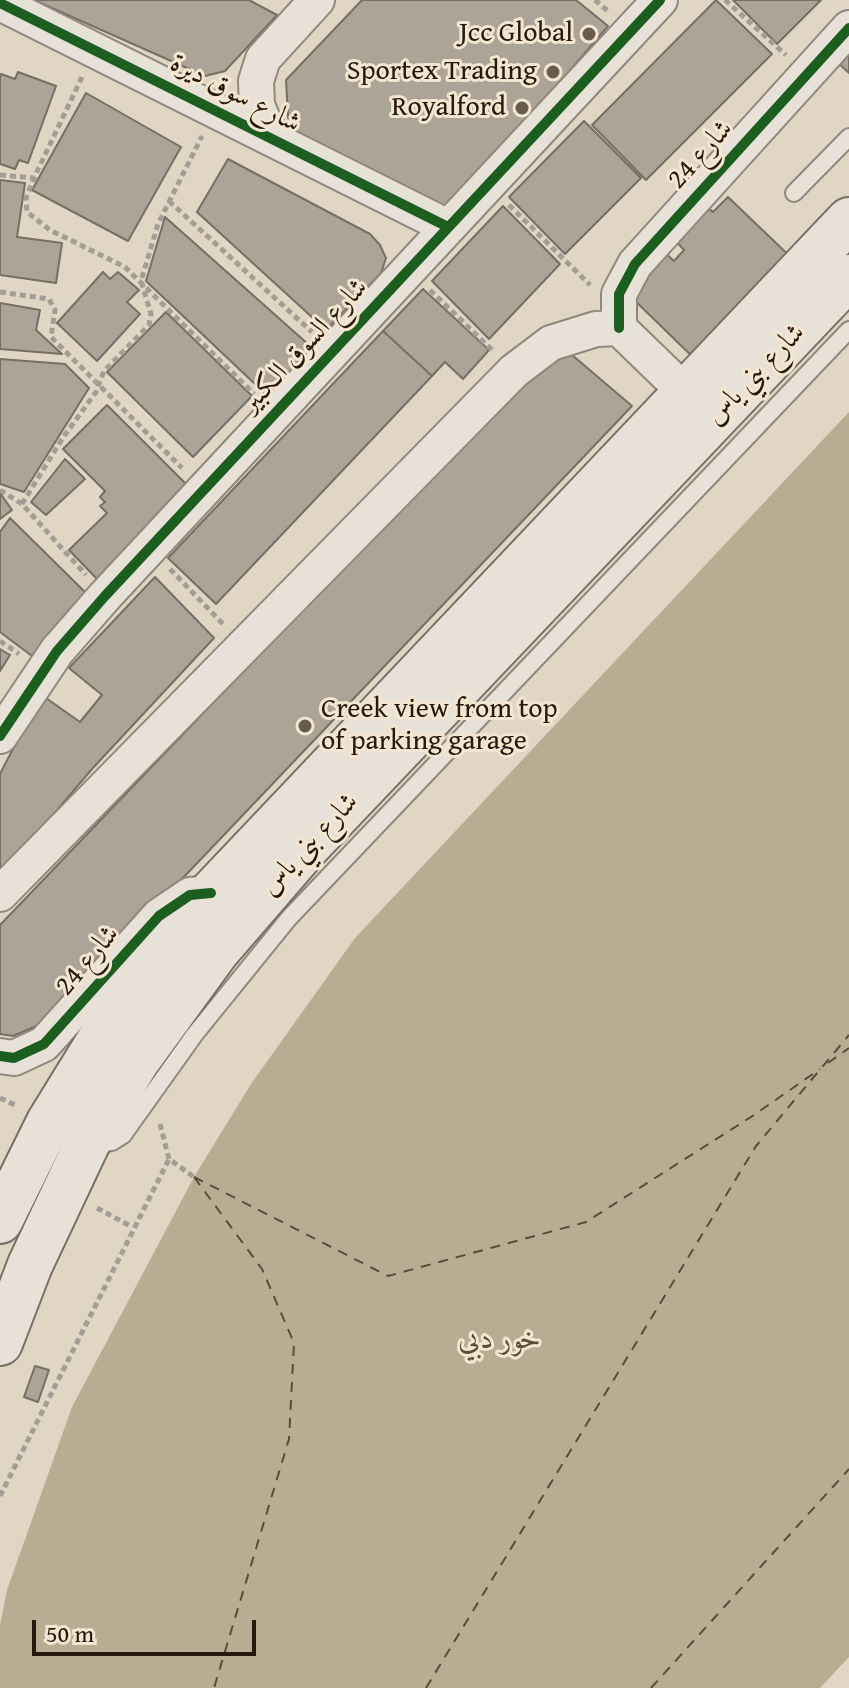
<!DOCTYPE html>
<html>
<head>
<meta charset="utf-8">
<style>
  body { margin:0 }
  #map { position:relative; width:849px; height:1688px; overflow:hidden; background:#e1d6c4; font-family:"Gentium Book Plus",serif }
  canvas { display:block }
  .scale { position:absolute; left:32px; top:1620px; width:224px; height:36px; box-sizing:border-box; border:4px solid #27190e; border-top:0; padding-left:10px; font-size:24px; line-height:28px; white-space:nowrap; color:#27190e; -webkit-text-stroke:6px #f3e6d1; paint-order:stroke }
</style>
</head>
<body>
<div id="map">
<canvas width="849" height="1688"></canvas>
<div class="scale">50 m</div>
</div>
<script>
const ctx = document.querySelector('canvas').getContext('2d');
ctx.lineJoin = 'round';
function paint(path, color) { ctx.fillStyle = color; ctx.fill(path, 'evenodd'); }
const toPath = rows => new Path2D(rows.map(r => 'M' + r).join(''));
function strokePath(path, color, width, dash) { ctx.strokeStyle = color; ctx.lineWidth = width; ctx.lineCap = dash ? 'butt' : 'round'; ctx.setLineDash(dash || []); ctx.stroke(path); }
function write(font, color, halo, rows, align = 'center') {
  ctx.font = font + ' "Gentium Book Plus",Amiri,serif'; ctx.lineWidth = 6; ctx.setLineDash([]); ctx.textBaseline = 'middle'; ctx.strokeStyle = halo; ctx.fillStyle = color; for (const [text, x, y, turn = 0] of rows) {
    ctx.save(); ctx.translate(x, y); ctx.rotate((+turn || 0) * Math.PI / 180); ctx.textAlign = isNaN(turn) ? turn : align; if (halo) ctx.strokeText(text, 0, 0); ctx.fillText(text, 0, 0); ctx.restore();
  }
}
paint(toPath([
  [849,412,849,1657,820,1688,0,1688,0,1625,7,1590,72,1407,194,1177,251,1084,355,938]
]), '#baab93');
strokePath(toPath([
  [828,1063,849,1048],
  [194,1177,388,1276,586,1222,754,1115,820,1069],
  [194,1177,262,1269,294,1343,289,1439,214,1688],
  [426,1688,756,1146,849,1035],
  [651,1688,849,1469]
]), '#5b4c3b', 2, [10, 8]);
const building = toPath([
  [34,0,249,0,277,15,225,71,205,76,34,0],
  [362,0,576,0,608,26,450,211,289,134,286,80,362,0],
  [716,0,772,54,646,180,592,125,716,0],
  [733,0,821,0,777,44,733,0],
  [849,44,849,73,834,59,849,44],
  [18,72,56,86,28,163,19,160,15,169,0,164,0,77,1,74,15,79,18,72],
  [86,93,181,147,128,241,32,190,86,93],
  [584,121,641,178,565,254,509,197,584,121],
  [228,159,370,234,380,245,386,258,381,273,326,330,197,212,228,159],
  [0,180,25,183,17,237,62,243,56,283,0,275,0,180],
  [728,197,800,266,702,366,626,292,664,252,674,261,684,250,675,240,707,207,713,212,728,197],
  [503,206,560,264,489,339,432,281,503,206],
  [165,217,318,353,274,402,146,281,165,217],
  [103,272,110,279,118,272,139,290,127,302,140,314,97,361,57,323,103,272],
  [423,289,489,350,463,379,445,362,432,376,383,331,423,289],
  [0,303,40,310,36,330,62,354,0,349,0,303],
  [166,312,252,396,193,457,107,372,166,312],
  [383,331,432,376,216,604,168,558,383,331],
  [558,343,632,406,46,1022,13,1036,0,1034,0,925,558,343],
  [0,359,65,364,89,388,24,492,0,484,0,359],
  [107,405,189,487,97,579,69,550,107,513,100,506,105,502,100,497,105,491,63,449,107,405],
  [65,459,85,479,46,515,31,502,65,459],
  [0,493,12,510,0,519,0,493],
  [10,518,87,594,32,656,0,632,0,532,10,518],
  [155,577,214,638,92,769,0,877,0,774,19,737,46,698,80,722,102,695,69,668,155,577],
  [0,649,10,655,0,671,0,649],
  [35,1366,49,1370,38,1402,24,1397,35,1366]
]);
paint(building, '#aca497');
strokePath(building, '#766f64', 2);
const service = toPath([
  [794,193,849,137],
  [96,1145,112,1142,123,1135,195,1034,289,918,849,330]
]);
const minor = toPath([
  [0,3,448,227],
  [282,144,266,127,257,105,256,81,263,59,317,0],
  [619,328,619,294,635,264,849,28],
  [619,328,685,392],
  [0,736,57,651,105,596,660,0],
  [0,894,514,371,551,343,596,329,619,328],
  [0,1056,14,1058,44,1044,159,916,190,895,211,893]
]);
const secondary = toPath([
  [0,1221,49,1122,97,1044,133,992,211,893,849,220],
  [0,1343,30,1265,87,1144,137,1061,217,951,306,848,849,277]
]);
strokePath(service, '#90887c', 20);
strokePath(minor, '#90887c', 38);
strokePath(secondary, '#766f64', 48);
strokePath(toPath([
  [595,0,609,12],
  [725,0,786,55],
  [82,77,34,178,26,198,27,212,50,230,125,267,254,394],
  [0,175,34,178],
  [169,201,312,332],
  [509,205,590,285],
  [430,290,492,350],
  [0,292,49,299,55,310,51,337,182,468],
  [0,490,22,504,86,575],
  [22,504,62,439,96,392,104,371,149,325,151,314,141,281,158,224,202,136],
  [170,569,224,625],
  [0,641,19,654],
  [0,1098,17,1106],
  [160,1124,169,1159,194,1177],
  [97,1208,132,1227],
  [0,1496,169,1159]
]), '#a29d95', 5, [6, 4]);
strokePath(service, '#e7e1d8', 16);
strokePath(minor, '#e7e1d8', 34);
strokePath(secondary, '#e7e1d8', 44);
strokePath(toPath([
  [0,3,448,227],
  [619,328,619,294,635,264,849,28],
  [0,736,57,651,105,596,660,0],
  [0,1056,14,1058,44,1044,159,916,190,895,211,893]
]), '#1b5e20', 10);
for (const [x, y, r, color] of [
  [589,34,8,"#685b4e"],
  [553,72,8,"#685b4e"],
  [522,108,8,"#685b4e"],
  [305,726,8,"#685b4e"]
]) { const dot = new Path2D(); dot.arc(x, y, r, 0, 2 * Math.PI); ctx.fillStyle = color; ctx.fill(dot); strokePath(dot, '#f3e6d1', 3); }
write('28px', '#27190e', '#f3e6d1', [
  ["Jcc Global",573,34],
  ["Sportex Trading",537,72],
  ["Royalford",506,108],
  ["Creek view from top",321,710,"left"],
  ["of parking garage",321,742,"left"]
], 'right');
write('28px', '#27190e', '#f3e6d1', [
  ["شارع سوق ديرة",235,94,27],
  ["شارع 24",701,155,-48],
  ["شارع السوق الكبير",305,346,-47],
  ["شارع بني ياس",756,375,-46],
  ["شارع بني ياس",310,845,-47],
  ["شارع 24",88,961,-50]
]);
write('italic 30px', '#5b4c3b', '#f3e6d1', [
  ["خور دبي",500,1340]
]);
</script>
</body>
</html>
